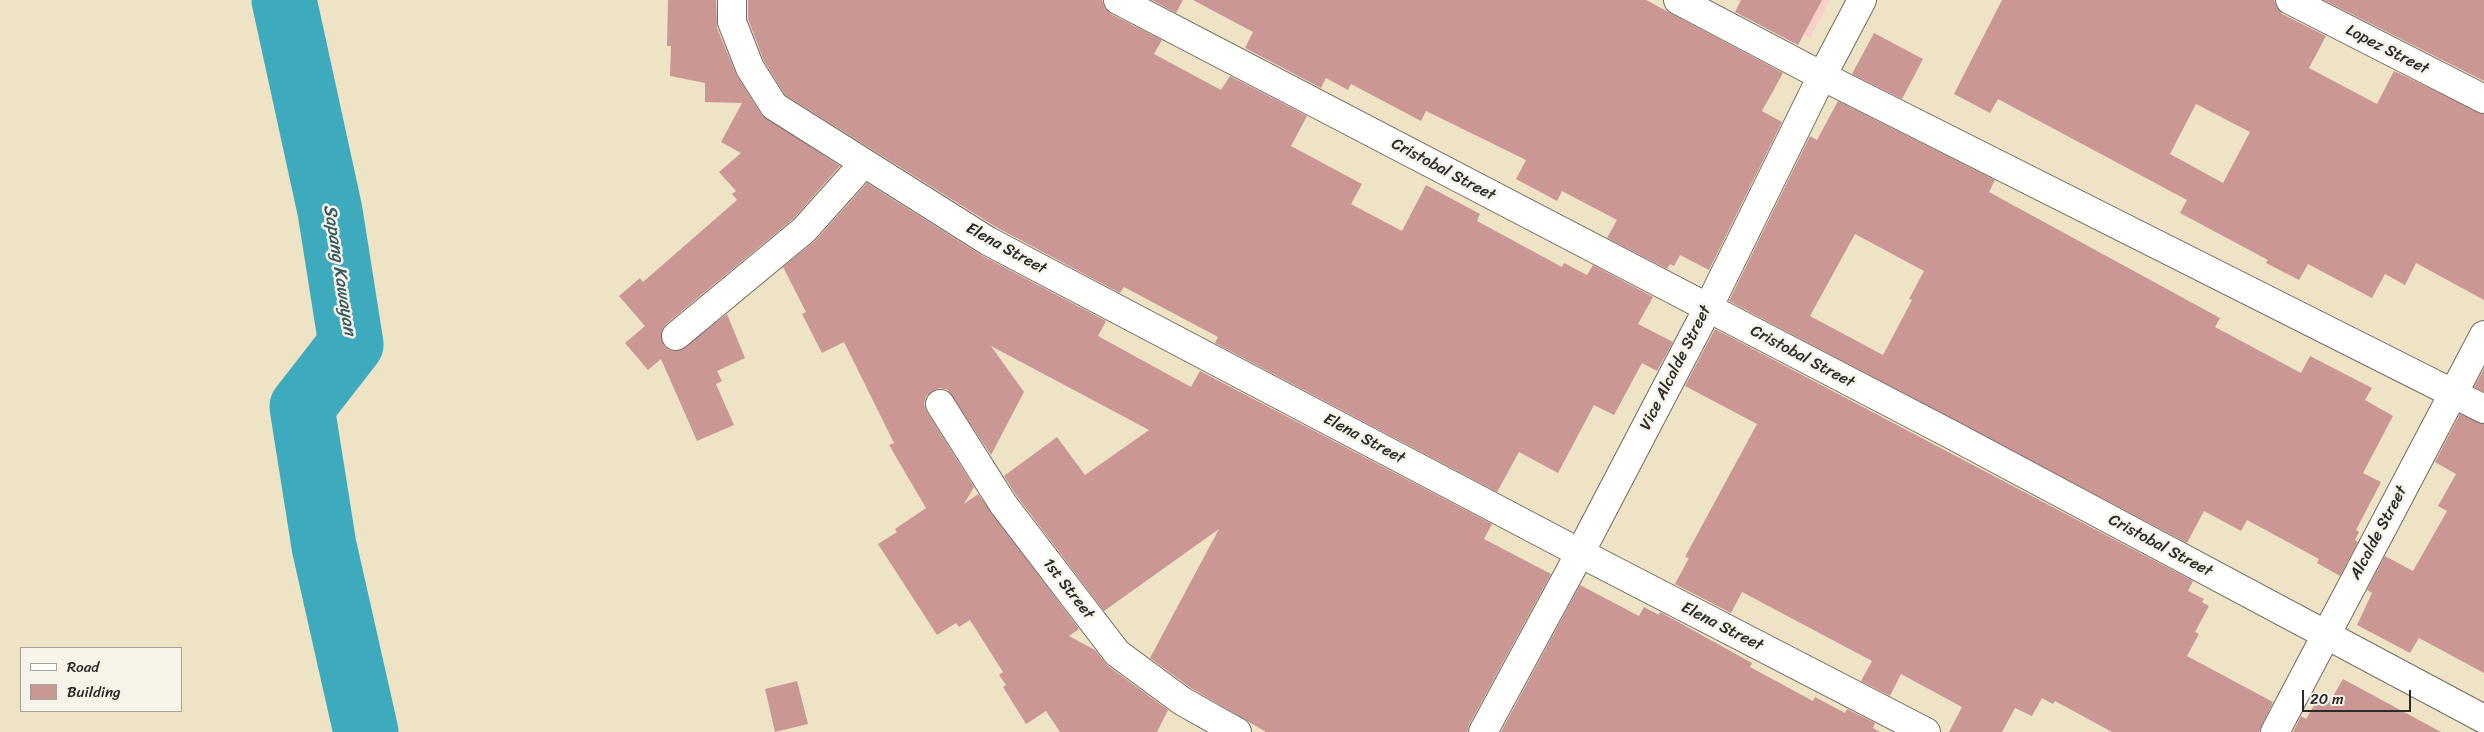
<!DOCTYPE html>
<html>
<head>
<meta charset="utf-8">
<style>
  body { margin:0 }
  #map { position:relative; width:2484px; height:732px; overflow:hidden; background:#efe3c5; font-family:Sriracha,sans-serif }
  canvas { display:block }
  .legend { position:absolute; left:20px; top:647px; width:162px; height:65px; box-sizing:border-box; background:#f7f3e8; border:1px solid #a5a39c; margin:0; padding:6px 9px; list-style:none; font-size:15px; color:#2b2b2b }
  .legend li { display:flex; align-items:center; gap:10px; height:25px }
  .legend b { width:25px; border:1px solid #a5a39c }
  .scale { position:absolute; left:2302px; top:690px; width:109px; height:22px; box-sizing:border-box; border:2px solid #2b2b2b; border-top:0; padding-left:6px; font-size:15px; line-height:18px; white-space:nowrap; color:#2b2b2b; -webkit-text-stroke:4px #f7f3e8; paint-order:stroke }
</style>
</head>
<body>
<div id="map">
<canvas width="2484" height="732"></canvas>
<ul class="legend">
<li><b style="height:6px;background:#fff"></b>Road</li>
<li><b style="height:14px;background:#cb9795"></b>Building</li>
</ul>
<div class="scale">20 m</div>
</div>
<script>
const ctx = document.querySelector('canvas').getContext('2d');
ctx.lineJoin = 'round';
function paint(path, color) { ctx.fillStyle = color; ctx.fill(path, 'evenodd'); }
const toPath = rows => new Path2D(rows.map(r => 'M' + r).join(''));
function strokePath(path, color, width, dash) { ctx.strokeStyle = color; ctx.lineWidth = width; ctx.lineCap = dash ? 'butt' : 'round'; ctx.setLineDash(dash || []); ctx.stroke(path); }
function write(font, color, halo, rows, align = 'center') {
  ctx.font = font + ' Sriracha,sans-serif'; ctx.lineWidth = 5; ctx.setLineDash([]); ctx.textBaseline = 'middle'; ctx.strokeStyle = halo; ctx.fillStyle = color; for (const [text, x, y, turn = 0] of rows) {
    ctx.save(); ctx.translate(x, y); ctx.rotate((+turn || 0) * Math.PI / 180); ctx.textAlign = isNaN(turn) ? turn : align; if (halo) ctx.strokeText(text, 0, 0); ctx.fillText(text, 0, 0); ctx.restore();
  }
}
paint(toPath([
  [1735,0,1830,0,1810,38]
]), '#f7d0c9');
strokePath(toPath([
  [284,0,330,211,351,344,302,407,324,546,366,732]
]), '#3eaabd', 65);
paint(toPath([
  [668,0,716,0,717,28,736,74,761,114,840,166,793,219,666,324,662,330,661,338,664,346,670,350,679,351,727,314,745,358,717,371,722,381,716,384,734,425,697,441,661,359,648,370,625,343,645,326,619,296,640,278,643,282,737,200,732,194,736,191,719,172,741,153,721,142,742,103,705,102,705,83,670,76,671,46,667,46],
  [748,0,1102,0,1105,8,1111,14,1162,40,1154,54,1221,90,1230,76,1307,116,1291,146,1362,184,1351,204,1402,231,1426,185,1480,214,1477,221,1562,267,1564,263,1587,275,1593,265,1653,297,1638,324,1673,342,1657,371,1642,363,1614,415,1594,405,1558,473,1519,452,1497,492,1215,343,1218,337,1124,287,1120,293,996,227,785,95,764,61,748,19],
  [1152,0,1183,0,1176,13],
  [1193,0,1646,0,1783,73,1762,111,1782,122,1709,270,1680,255,1674,266,1670,264,1667,269,1607,238,1617,220,1562,191,1557,201,1516,179,1526,160,1426,111,1421,121,1351,84,1348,90,1326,78,1321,88,1245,48,1253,32],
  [1741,0,1822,0,1798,45,1735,12],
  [2002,0,2274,0,2277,8,2282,14,2326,36,2309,68,2377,104,2394,71,2484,114,2484,300,2416,263,2405,285,2385,274,2372,298,2308,264,2299,280,2266,263,2268,260,2180,213,2187,200,1998,99,1990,113,1954,94],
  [2196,104,2250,132,2223,183,2170,154],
  [2324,0,2484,0,2484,81],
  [1874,33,1923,59,1902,99,1852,74],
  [1838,101,1995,180,1989,192,2220,318,2215,327,2301,373,2310,356,2372,388,2365,400,2393,416,2363,473,2381,482,2356,530,2359,532,2355,540,2358,542,2340,576,2317,563,2319,559,2247,520,2241,531,2204,511,2187,543,1729,301,1810,136,1817,140],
  [1855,234,1924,271,1909,299,1912,300,1883,355,1810,316],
  [867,183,981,255,1106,321,1098,336,1191,387,1200,371,1492,524,1484,539,1551,574,1469,725,1467,732,1266,732,1191,688,1150,658,1219,529,1104,611,1016,495,1004,476,1057,437,1085,475,1149,430,991,346,1024,392,991,455,948,390,940,388,932,391,926,396,924,404,927,412,974,487,964,504,978,494,1079,629,1069,636,1095,650,1108,666,1168,710,1157,732,1060,732,1046,711,1026,724,1003,687,1006,685,999,675,1003,672,970,620,959,627,956,623,937,635,878,544,897,532,895,529,926,508,889,445,894,443,844,342,822,353,802,314,806,312,783,267,816,240],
  [1715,329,2193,581,2188,591,2204,599,2202,602,2209,606,2195,632,2199,634,2187,656,2273,702,2259,732,2112,732,2055,701,2053,704,2042,698,2032,716,2015,708,2002,732,1949,732,1962,707,1901,674,1890,696,1861,681,1872,661,1742,592,1731,613,1675,584,1689,558,1685,557,1757,424,1685,386],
  [2484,369,2484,392,2474,387],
  [2460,414,2484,424,2484,673,2419,638,2410,653,2357,625,2372,593,2367,590,2385,556,2413,571,2447,511,2438,506,2456,474,2435,462],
  [1580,585,1639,616,1644,607,1659,615,1660,612,1752,663,1750,667,1813,701,1815,697,1845,713,1847,709,1875,723,1873,728,1880,732,1501,732],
  [2343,679,2441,732,2293,732,2301,716,2306,719,2319,697,2329,703],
  [797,681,808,724,775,732,765,689]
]), '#cb9795');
const street = toPath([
  [732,0,732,22,750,68,774,106,988,241,1580,553,1926,732],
  [1118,0,1954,436,2484,719],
  [1678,0,1822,76,2484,409],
  [2290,0,2484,99],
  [676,336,804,230,864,163],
  [940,404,1003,504,1117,653,1182,701,1237,732],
  [1483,732,1580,553,1708,308,1822,76,1862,0],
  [2275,732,2484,335]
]);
strokePath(street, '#706b61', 30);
strokePath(street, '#fff', 28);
write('16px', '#2b2b2b', '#f7f3e8', [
  ["Lopez Street",2387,50,27],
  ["Cristobal Street",1443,170,28],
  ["Elena Street",1006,249,29],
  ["Cristobal Street",1802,357,28],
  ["Vice Alcalde Street",1676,368,-63],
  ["Elena Street",1364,439,28],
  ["Alcalde Street",2379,533,-62],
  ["Cristobal Street",2160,546,28],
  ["1st Street",1068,589,52],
  ["Elena Street",1722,627,27]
]);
write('italic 18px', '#32575e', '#f7f3e8', [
  ["Sapang Kawayan",339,270,81]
]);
</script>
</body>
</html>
